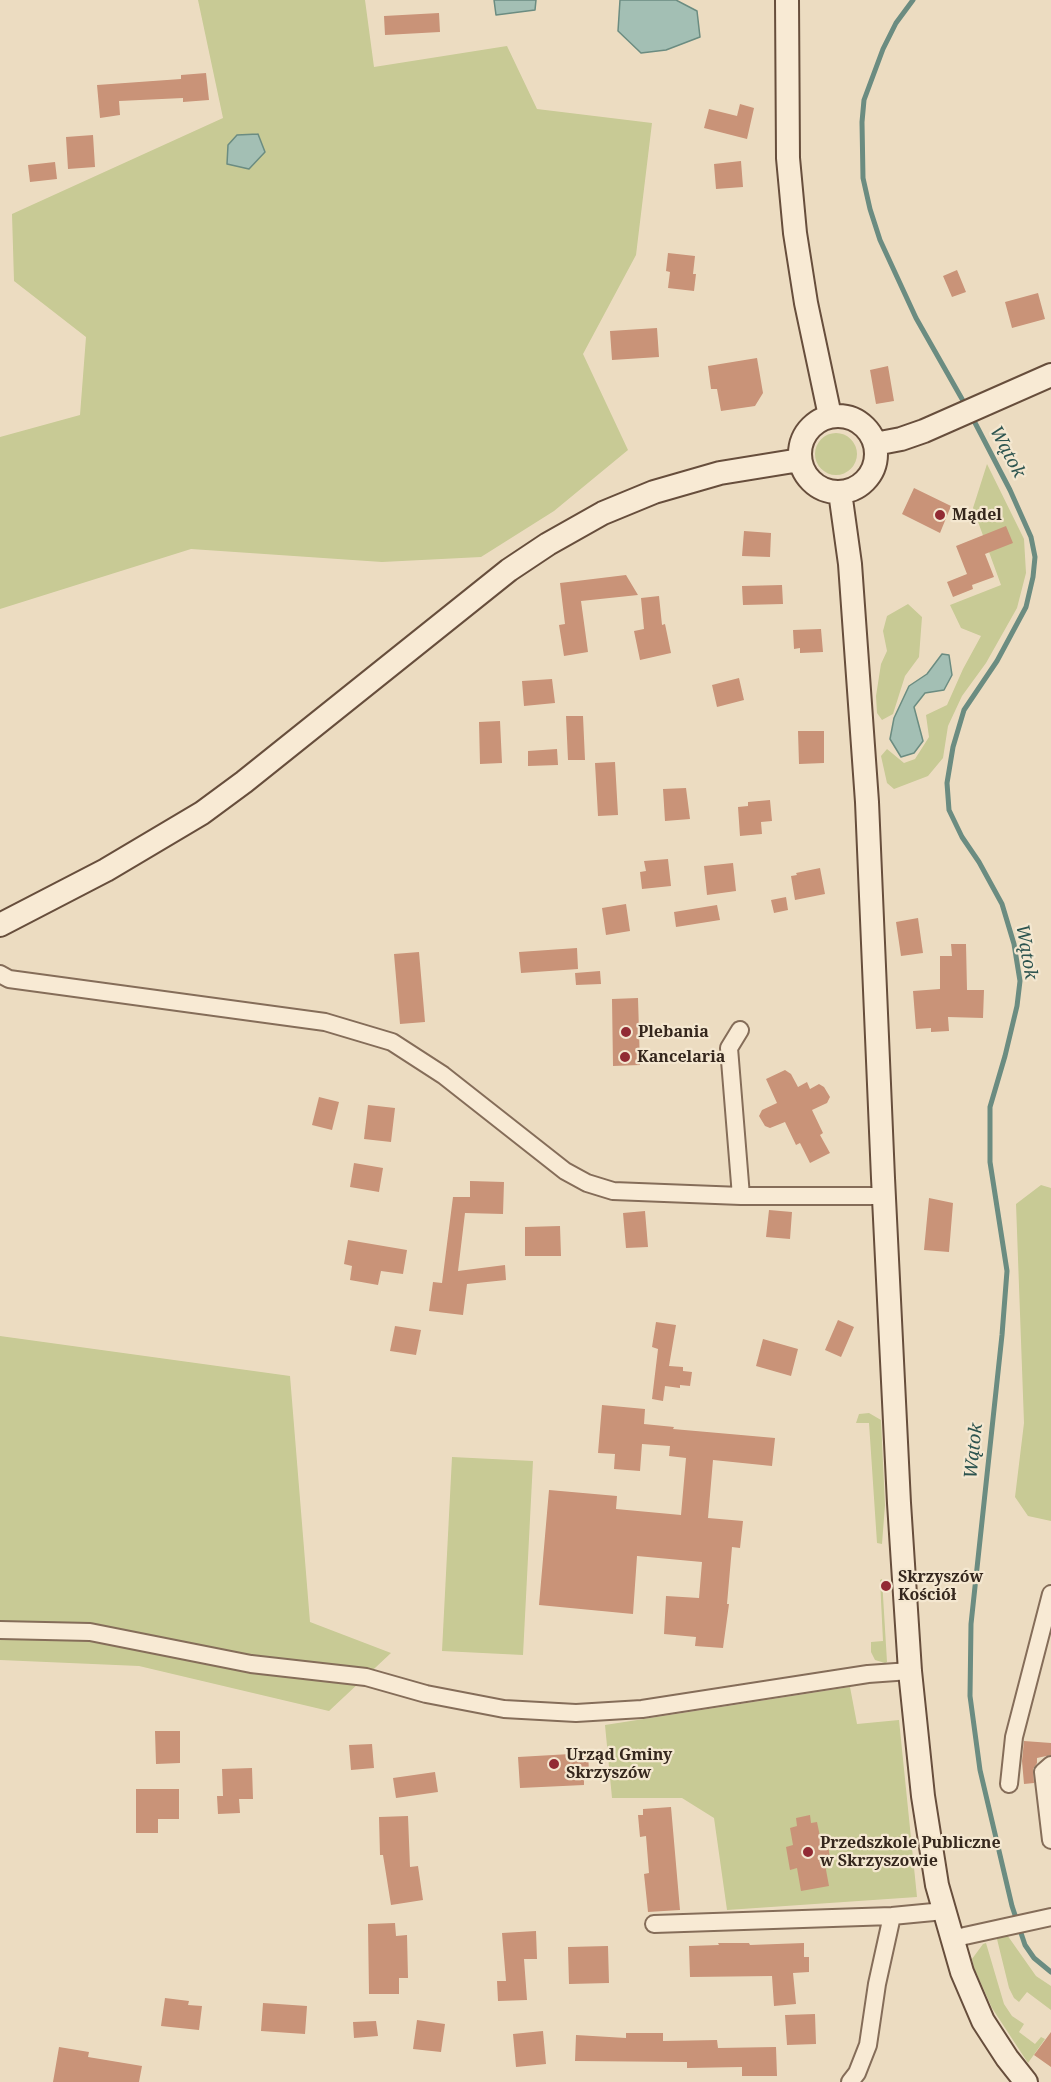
<!DOCTYPE html>
<html>
<head>
<meta charset="utf-8">
<style>
  body { margin:0 }
  canvas { display:block; background:#ecdcc1 }
</style>
</head>
<body>
<canvas width="1051" height="2082"></canvas>
<script>
const ctx = document.querySelector('canvas').getContext('2d');
ctx.lineJoin = 'round';
function paint(path, color) { ctx.fillStyle = color; ctx.fill(path, 'evenodd'); }
const toPath = rows => new Path2D(rows.map(r => 'M' + r).join(''));
function strokePath(path, color, width, dash) { ctx.strokeStyle = color; ctx.lineWidth = width; ctx.lineCap = dash ? 'butt' : 'round'; ctx.setLineDash(dash || []); ctx.stroke(path); }
function write(font, color, halo, rows, align = 'center') {
  ctx.font = font + ' "Noto Serif",serif'; ctx.lineWidth = 4.5; ctx.setLineDash([]); ctx.textBaseline = 'middle'; ctx.strokeStyle = halo; ctx.fillStyle = color; for (const [text, x, y, turn = 0] of rows) {
    ctx.save(); ctx.translate(x, y); ctx.rotate((+turn || 0) * Math.PI / 180); ctx.textAlign = isNaN(turn) ? turn : align; if (halo) ctx.strokeText(text, 0, 0); ctx.fillText(text, 0, 0); ctx.restore();
  }
}
paint(toPath([
  [198,0,365,0,374,67,507,46,537,109,652,123,636,255,583,354,628,450,554,511,481,557,382,562,191,549,0,609,0,437,80,415,86,337,14,281,12,214,223,118],
  '815 454a21 21 0 1 1 42 0a21 21 0 1 1-42 0Z',
  [987,464,1024,539,1026,573,1017,608,986,663,962,696,948,726,943,758,928,776,894,789,887,783,881,756,887,749,904,763,915,759,929,737,926,715,947,705,963,669,981,636,961,628,950,605,1001,585,973,508],
  [908,604,922,617,919,657,905,676,893,714,882,720,877,713,876,696,881,664,887,651,883,631,887,616],
  [1041,1185,1051,1188,1051,1521,1028,1516,1015,1497,1024,1423,1016,1204],
  [0,1336,290,1376,310,1622,391,1653,329,1711,139,1666,0,1660],
  [869,1413,881,1420,885,1505,882,1544,877,1543,869,1423,856,1423,859,1414],
  [452,1457,533,1461,523,1655,442,1651],
  [882,1579,887,1662,885,1663,875,1660,871,1652,871,1642,883,1641,880,1580],
  [850,1687,857,1724,899,1720,917,1897,727,1910,714,1818,682,1798,612,1798,605,1725],
  [1005,1932,1036,1976,1051,1986,1051,2010,1027,1992,1019,2002,1014,1998,1009,1988,996,1935],
  [986,1943,1004,2004,1012,2016,1024,2024,1019,2032,1035,2044,1041,2037,1045,2039,1028,2063,992,2008,974,1968,972,1959,983,1944]
]), '#c8ca95');
const water = toPath([
  [494,0,536,0,535,10,496,15,494,0],
  [620,0,676,0,697,11,700,37,666,50,641,53,618,31,620,0],
  [258,134,265,152,249,169,227,164,228,145,237,135,258,134],
  [942,654,949,655,952,675,944,690,925,693,914,707,923,741,914,753,901,757,890,739,894,718,909,686,927,674,942,654]
]);
paint(water, '#a3bfb4');
strokePath(water, '#6b8c81', 1.5);
strokePath(toPath([
  [913,0,896,23,883,49,864,100,862,122,863,178,870,209,880,240,916,318,966,406],
  [972,417,1010,490,1031,537,1035,557,1033,577,1026,607,997,661,964,710,953,747,947,783,949,810,962,837,979,862,1002,904,1014,944,1020,981,1017,1006,1005,1056,990,1107,990,1162,1007,1271,1002,1335,971,1624,970,1696,980,1770,1012,1906,1025,1945,1034,1958,1051,1972]
]), '#6b8c81', 5);
paint(toPath([
  [439,13,440,32,385,35,384,16],
  [206,73,209,100,183,102,183,98,119,101,120,115,100,118,97,85,181,79,181,75],
  [740,104,754,108,747,139,704,128,709,109,737,116],
  [93,135,95,167,68,169,66,137],
  [741,161,743,187,716,189,714,164],
  [55,162,57,179,30,182,28,165],
  [668,253,695,256,693,274,696,274,694,291,668,288,670,272,666,271],
  [957,270,966,292,952,297,943,276],
  [1038,293,1045,319,1012,328,1005,302],
  [657,328,659,357,612,360,610,331],
  [757,358,763,393,755,406,721,411,717,389,711,389,708,366],
  [888,366,894,401,876,404,870,370],
  [914,488,951,506,940,533,902,514],
  [1006,526,1013,543,985,554,994,577,972,585,973,589,953,597,947,582,967,574,956,546],
  [744,531,771,533,770,557,742,556],
  [626,575,638,595,581,601,588,652,564,656,559,625,565,624,560,583],
  [782,585,783,604,743,605,742,586],
  [659,596,662,625,665,624,671,653,640,660,634,631,644,629,641,598],
  [821,629,823,652,800,653,800,648,794,649,793,630],
  [739,678,744,700,717,707,712,685],
  [552,679,555,703,524,706,522,681],
  [566,716,583,716,585,760,568,760],
  [500,721,502,763,480,764,479,722],
  [798,731,824,731,824,763,799,764],
  [557,749,558,765,528,766,528,751],
  [615,762,618,815,598,816,595,763],
  [686,788,690,819,665,821,663,789],
  [770,800,772,821,761,822,762,834,740,836,738,807,748,806,748,802],
  [668,859,671,886,642,889,640,872,646,871,644,861],
  [733,863,736,891,707,895,704,866],
  [820,868,825,894,795,900,791,876,797,875,796,873],
  [786,897,788,910,774,913,771,900],
  [626,904,630,931,606,935,602,908],
  [717,905,720,920,676,927,674,912],
  [918,918,923,953,901,956,896,922],
  [951,944,966,944,967,990,984,990,983,1018,948,1017,949,1031,931,1032,931,1028,916,1029,913,991,940,989,940,956,952,956],
  [577,948,578,969,521,973,519,952],
  [419,952,425,1022,400,1024,394,954],
  [600,971,601,984,576,985,575,973],
  [638,998,640,1065,613,1066,612,999],
  [785,1070,791,1074,798,1087,807,1082,810,1089,819,1084,824,1087,830,1097,827,1103,812,1110,823,1133,820,1135,830,1153,810,1163,800,1143,796,1145,785,1122,770,1128,765,1126,759,1116,762,1110,777,1103,766,1079],
  [319,1097,339,1102,332,1130,312,1125],
  [368,1105,395,1108,391,1142,364,1139],
  [354,1163,383,1168,379,1192,350,1187],
  [470,1181,504,1182,503,1214,465,1213,458,1271,505,1265,506,1280,467,1284,463,1315,429,1311,433,1282,442,1283,453,1197,470,1197],
  [929,1198,953,1203,949,1252,924,1250],
  [769,1210,792,1212,790,1239,766,1237],
  [645,1211,648,1247,626,1248,623,1213],
  [560,1226,561,1256,525,1256,525,1227],
  [348,1240,407,1250,403,1274,381,1271,378,1285,350,1280,352,1266,344,1264],
  [838,1320,854,1327,841,1357,825,1350],
  [656,1322,676,1325,669,1366,683,1367,683,1371,692,1372,690,1386,680,1385,680,1388,665,1386,663,1401,652,1399,658,1349,652,1347],
  [395,1326,421,1330,416,1355,390,1351],
  [763,1339,798,1349,791,1376,756,1366],
  [602,1405,645,1409,644,1424,674,1427,673,1429,775,1438,772,1466,713,1460,708,1518,743,1521,740,1548,732,1547,727,1604,729,1604,723,1648,695,1646,696,1637,664,1634,666,1596,699,1598,702,1562,637,1556,633,1614,539,1605,549,1490,617,1496,616,1509,681,1515,686,1458,669,1456,670,1446,642,1444,640,1471,614,1469,615,1454,598,1453],
  [155,1731,180,1731,180,1763,156,1764],
  [1024,1741,1051,1743,1051,1755,1037,1758,1037,1763,1033,1769,1034,1783,1024,1784,1022,1761],
  [372,1744,374,1768,351,1770,349,1745],
  [588,1753,589,1771,584,1771,584,1785,520,1788,518,1757],
  [252,1768,253,1799,239,1799,240,1813,218,1814,217,1796,223,1796,222,1769],
  [435,1772,438,1792,396,1798,393,1778],
  [136,1789,179,1789,179,1819,158,1819,158,1833,136,1833],
  [671,1807,680,1910,648,1912,644,1874,649,1873,646,1836,640,1837,638,1815,643,1815,643,1809],
  [810,1815,811,1823,817,1822,822,1846,828,1845,830,1858,824,1859,829,1886,801,1891,797,1868,790,1870,786,1847,793,1845,790,1828,797,1826,796,1818],
  [408,1816,410,1867,418,1866,423,1900,391,1905,383,1855,380,1855,379,1817],
  [395,1923,396,1936,407,1935,408,1978,399,1978,399,1994,369,1994,368,1924],
  [536,1931,537,1959,524,1959,527,2000,498,2001,497,1981,506,1981,502,1933],
  [718,1943,749,1943,750,1945,804,1943,804,1957,809,1957,809,1972,793,1973,796,2004,774,2006,772,1976,690,1977,689,1946,719,1945],
  [608,1946,609,1983,569,1984,568,1947],
  [165,1998,189,2001,188,2005,202,2006,199,2030,161,2026],
  [263,2003,307,2006,305,2034,261,2031],
  [815,2014,816,2044,787,2045,785,2015],
  [417,2020,445,2024,441,2052,413,2049],
  [376,2021,378,2036,354,2038,353,2022],
  [543,2031,546,2064,516,2067,513,2034],
  [1051,2032,1051,2067,1034,2055],
  [626,2033,663,2033,663,2041,717,2040,718,2048,776,2047,777,2076,742,2076,742,2067,687,2068,687,2062,575,2061,576,2035,626,2038],
  [59,2047,89,2052,88,2057,142,2066,139,2082,53,2082]
]), '#c99378');
const street = toPath([
  [0,974,9,979,325,1022,392,1042,443,1075,565,1171,587,1183,613,1191,741,1196,884,1196],
  [740,1030,729,1048,741,1196],
  [0,1630,90,1632,251,1664,366,1677,426,1694,504,1709,576,1713,642,1709,868,1674,910,1671],
  [1051,1765,1043,1772,1051,1840],
  [1009,1784,1014,1737,1051,1594],
  [654,1924,892,1916,944,1911],
  [951,1939,1051,1917],
  [850,2082,857,2073,868,2045,877,1984,892,1916]
]);
const secondary = toPath([
  [787,0,788,158,795,233,806,303,830,416],
  '800 454a38 38 0 1 1 76 0a38 38 0 1 1-76 0Z',
  [875,444,901,439,924,431,1051,375],
  [840,492,850,564,867,802,883,1178,899,1503,910,1671,923,1796,937,1885,962,1972,983,2021,1007,2058,1026,2082],
  [0,925,106,870,202,813,244,782,509,570,548,544,603,513,654,492,720,473,800,460]
]);
strokePath(street, '#856d59', 20);
strokePath(secondary, '#674e3c', 26);
strokePath(street, '#f8ead4', 16);
strokePath(secondary, '#f8ead4', 22);
for (const [x, y, r, color] of [
  [940,515,6,"#922b34"],
  [626,1032,6,"#922b34"],
  [625,1057,6,"#922b34"],
  [886,1586,6,"#922b34"],
  [554,1764,6,"#922b34"],
  [808,1852,6,"#922b34"]
]) { const dot = new Path2D(); dot.arc(x, y, r, 0, 2 * Math.PI); ctx.fillStyle = color; ctx.fill(dot); strokePath(dot, '#f4e7d0', 2); }
write('bold 16px', '#35271d', '#f4e7d0', [
  ["Mądel",952,515],
  ["Plebania",638,1032],
  ["Kancelaria",637,1057],
  ["Skrzyszów",898,1577],
  ["Kościół",898,1595],
  ["Urząd Gminy",566,1755],
  ["Skrzyszów",566,1773],
  ["Przedszkole Publiczne",820,1843],
  ["w Skrzyszowie",820,1861]
], 'left');
write('italic 18px', '#2d544f', '#f4e7d0', [
  ["Wątok",1007,452,62],
  ["Wątok",1026,952,80],
  ["Wątok",974,1451,-84]
]);
</script>
</body>
</html>
